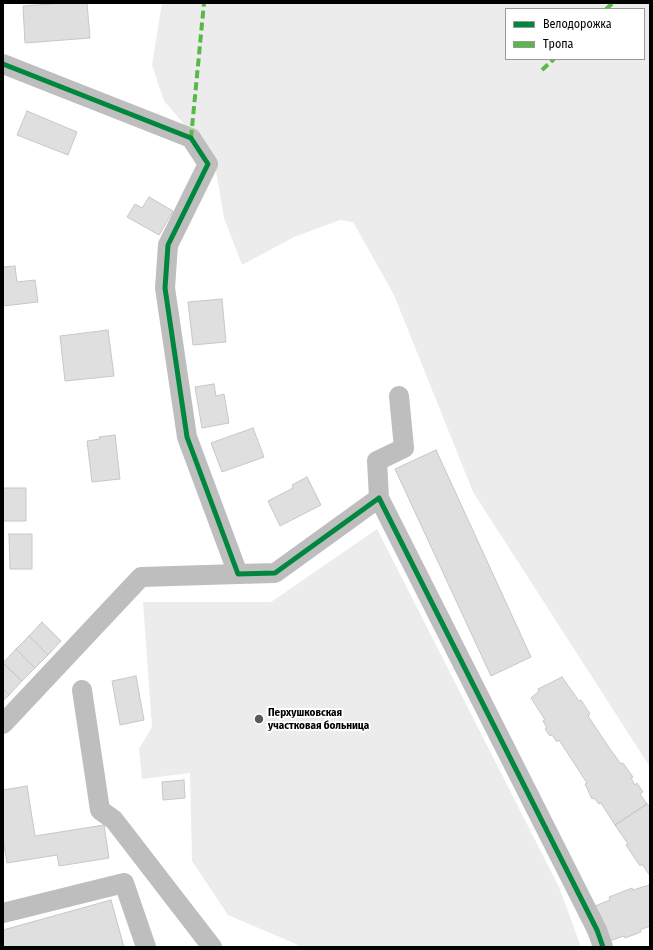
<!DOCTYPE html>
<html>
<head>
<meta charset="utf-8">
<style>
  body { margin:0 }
  #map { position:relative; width:653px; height:950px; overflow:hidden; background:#fff; font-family:"Fira Sans Condensed",sans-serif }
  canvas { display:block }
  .frame { position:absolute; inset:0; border:4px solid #000; pointer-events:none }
  .legend { position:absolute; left:505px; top:8px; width:140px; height:52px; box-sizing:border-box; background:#fff; border:1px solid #999; margin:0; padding:5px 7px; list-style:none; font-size:12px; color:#000 }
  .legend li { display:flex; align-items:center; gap:8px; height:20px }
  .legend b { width:20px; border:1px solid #999 }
</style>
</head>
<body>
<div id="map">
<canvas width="653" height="950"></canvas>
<div class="frame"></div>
<ul class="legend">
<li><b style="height:5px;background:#00873e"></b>Велодорожка</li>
<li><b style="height:5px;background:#58b947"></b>Тропа</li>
</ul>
</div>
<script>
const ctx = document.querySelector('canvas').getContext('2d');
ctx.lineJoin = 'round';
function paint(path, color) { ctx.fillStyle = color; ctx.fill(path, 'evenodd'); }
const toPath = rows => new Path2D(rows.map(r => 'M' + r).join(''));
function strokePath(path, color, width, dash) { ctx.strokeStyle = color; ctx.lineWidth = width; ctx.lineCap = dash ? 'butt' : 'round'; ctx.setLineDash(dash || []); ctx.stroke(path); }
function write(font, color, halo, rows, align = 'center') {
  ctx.font = font + ' "Fira Sans Condensed",sans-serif'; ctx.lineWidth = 4; ctx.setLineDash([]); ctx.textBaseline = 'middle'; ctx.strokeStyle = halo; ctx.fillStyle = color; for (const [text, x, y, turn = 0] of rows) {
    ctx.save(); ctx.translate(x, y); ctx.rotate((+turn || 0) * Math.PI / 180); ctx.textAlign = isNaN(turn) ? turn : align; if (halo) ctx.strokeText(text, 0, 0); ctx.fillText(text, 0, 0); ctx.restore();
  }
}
paint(toPath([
  [162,3,650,3,650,767,473,492,394,295,353,222,340,220,294,237,242,265,224,218,214,159,164,101,152,65],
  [506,9,644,9,644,59,506,59],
  [377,529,559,887,581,947,299,947,296,944,228,915,192,861,190,773,142,779,139,749,152,727,143,602,271,602]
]), '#ececec');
const building = toPath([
  [63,3,87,3,90,38,25,43,23,6,63,3],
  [27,111,77,132,68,155,17,135,27,111],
  [149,197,173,211,159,235,127,217,135,204,142,208,149,197],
  [15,266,17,282,35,280,38,302,3,306,3,267,15,266],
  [222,299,226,342,193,345,188,302,222,299],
  [108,330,114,376,65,381,60,336,108,330],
  [214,384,216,396,224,394,229,423,202,428,195,387,214,384],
  [253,428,264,457,222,472,211,443,253,428],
  [115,435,120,479,92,482,87,441,100,439,99,437,115,435],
  [436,450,531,657,491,676,395,469,436,450],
  [307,477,321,505,280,526,268,501,293,488,292,485,307,477],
  [3,488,26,488,26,521,3,521,3,488],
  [9,534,32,534,32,569,10,569,9,534],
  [42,622,61,641,48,655,29,636,42,622],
  [29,636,48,655,35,668,16,649,29,636],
  [16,649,35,668,22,681,3,663,16,649],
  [3,663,22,681,9,695,3,689,3,663],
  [136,676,144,720,120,725,112,681,136,676],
  [562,677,579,701,581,700,590,714,588,716,610,749,621,764,623,763,633,777,631,778,635,785,637,783,643,792,640,794,647,804,615,825,601,803,599,804,594,798,592,799,585,784,587,783,559,740,557,742,552,735,550,736,545,729,547,728,543,721,545,720,531,698,539,691,538,689,562,677],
  [3,689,9,695,3,701,3,689],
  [184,780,185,798,163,800,162,782,184,780],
  [27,786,35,836,104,825,109,858,59,866,57,855,7,863,3,839,3,790,27,786],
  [647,804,650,807,650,876,642,864,640,866,626,845,628,844,615,825,647,804],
  [650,882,650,926,640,930,641,932,625,938,624,936,604,943,590,908,610,900,609,897,632,888,633,890,649,885,650,882],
  [111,900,124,947,3,947,3,930,111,900]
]);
paint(building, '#dfdfdf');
strokePath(building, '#c7c7c7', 1);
strokePath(toPath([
  [3,64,191,138,208,164,168,245,165,288,187,437,238,574,275,573,379,498,597,930,603,947],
  [379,498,377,461,404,448,399,396],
  [82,690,100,810,114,820,212,947],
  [3,724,141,577,238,574],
  [3,913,124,883,146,947]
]), '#bebebe', 20);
strokePath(toPath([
  [606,9,613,3],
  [542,70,554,59],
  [191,138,204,3]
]), '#58b947', 4, [8, 4]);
strokePath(toPath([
  [3,64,191,138,208,164,168,245,165,288,187,437,238,574,275,573,379,498,597,930,603,947]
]), '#00873e', 5);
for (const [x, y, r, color] of [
  [259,719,5,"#595959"]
]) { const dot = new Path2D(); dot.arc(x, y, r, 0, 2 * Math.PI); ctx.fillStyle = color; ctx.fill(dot); strokePath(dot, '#fff', 1.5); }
write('bold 11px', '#000', '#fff', [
  ["Перхушковская",268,713],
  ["участковая больница",268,726]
], 'left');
</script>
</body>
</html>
